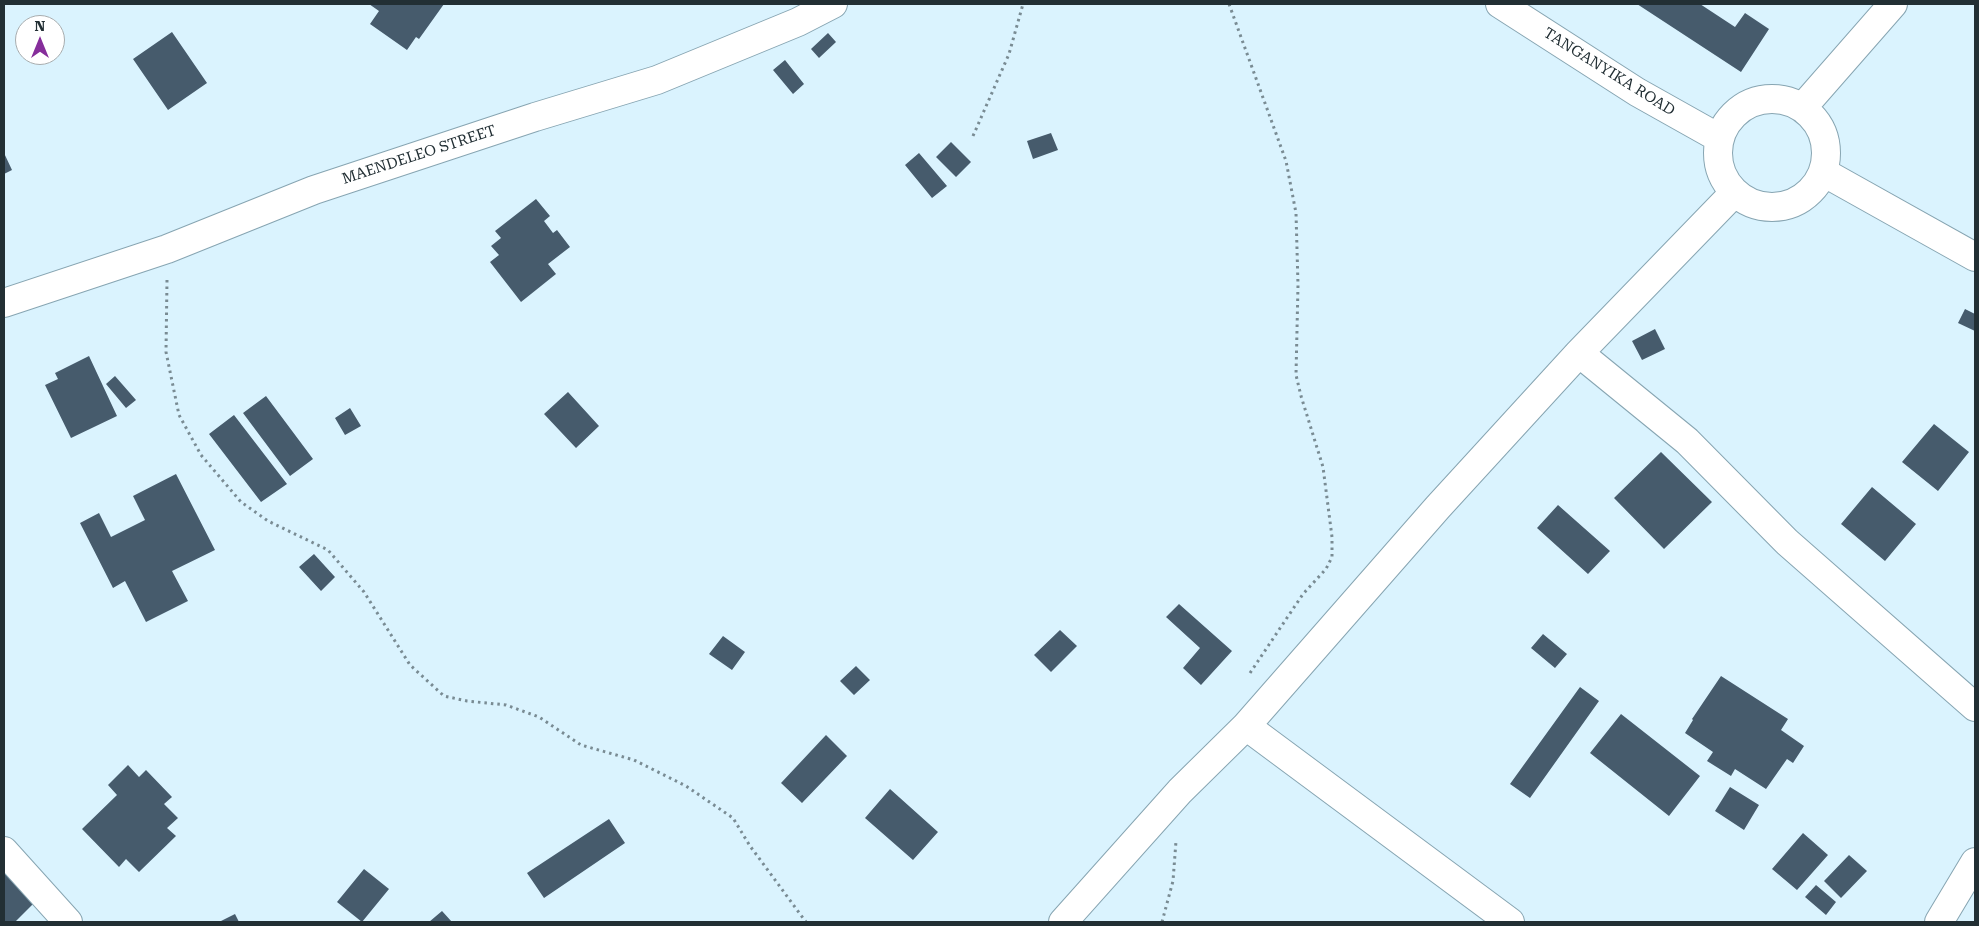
<!DOCTYPE html>
<html>
<head>
<meta charset="utf-8">
<style>
  body { margin:0 }
  #map { position:relative; width:1979px; height:926px; overflow:hidden; background:#daf3fe; font-family:"Roboto Serif",serif }
  canvas { display:block }
  .frame { position:absolute; inset:0; border:5px solid #222f34; pointer-events:none }
  .north { position:absolute; left:15px; top:15px; width:50px; height:50px; box-sizing:border-box; background:#fff; border:1px solid #a7acae; border-radius:50%; rotate:0deg; font-size:14px; font-weight:700; line-height:20px; text-align:center; color:#222f34 }
  .north::after { content:''; display:block; margin:auto; width:18px; height:22px; background:#862e9b; clip-path:polygon(50% 0,100% 100%,50% 72%,0 100%) }
</style>
</head>
<body>
<div id="map">
<canvas width="1979" height="926"></canvas>
<div class="frame"></div>
<div class="north">N</div>
</div>
<script>
const ctx = document.querySelector('canvas').getContext('2d');
ctx.lineJoin = 'round';
function paint(path, color) { ctx.fillStyle = color; ctx.fill(path, 'evenodd'); }
const toPath = rows => new Path2D(rows.map(r => 'M' + r).join(''));
function strokePath(path, color, width, dash) { ctx.strokeStyle = color; ctx.lineWidth = width; ctx.lineCap = dash ? 'butt' : 'round'; ctx.setLineDash(dash || []); ctx.stroke(path); }
function write(font, color, halo, rows, align = 'center') {
  ctx.font = font + ' "Roboto Serif",serif'; ctx.lineWidth = 5; ctx.setLineDash([]); ctx.textBaseline = 'middle'; ctx.strokeStyle = halo; ctx.fillStyle = color; for (const [text, x, y, turn = 0] of rows) {
    ctx.save(); ctx.translate(x, y); ctx.rotate((+turn || 0) * Math.PI / 180); ctx.textAlign = isNaN(turn) ? turn : align; if (halo) ctx.strokeText(text, 0, 0); ctx.fillText(text, 0, 0); ctx.restore();
  }
}
paint(toPath([
  [369,4,444,4,419,39,416,37,407,50,370,24,379,11],
  [1637,4,1700,4,1735,27,1745,13,1769,29,1741,72],
  [172,32,207,83,168,110,133,59],
  [828,33,836,42,819,58,811,49],
  [785,60,804,84,793,94,773,70],
  [1051,133,1058,150,1033,159,1027,141],
  [951,142,971,162,956,177,936,157],
  [4,153,12,170,4,174],
  [919,153,947,186,932,198,905,165],
  [536,199,550,216,544,221,553,233,557,230,570,247,548,264,556,274,521,302,490,262,499,255,491,246,501,238,495,231],
  [1965,309,1975,314,1975,331,1958,323],
  [1655,329,1665,349,1642,360,1632,341],
  [89,356,117,416,71,438,45,385,58,379,55,373],
  [115,376,136,400,126,408,106,384],
  [568,392,599,426,576,448,544,414],
  [266,396,313,459,290,476,243,413],
  [350,408,361,426,345,435,335,418],
  [234,415,287,484,261,502,209,434],
  [1934,424,1969,452,1938,491,1902,462],
  [1661,452,1712,502,1664,549,1614,498],
  [176,474,215,550,172,571,188,601,146,622,125,581,113,588,80,523,99,513,111,537,145,520,133,496],
  [1872,487,1916,524,1885,561,1841,524],
  [1558,505,1610,551,1588,574,1537,528],
  [314,554,335,577,321,591,299,567],
  [1179,604,1232,651,1201,685,1183,668,1200,648,1166,617],
  [1060,630,1077,646,1051,672,1034,655],
  [1543,634,1567,654,1555,668,1531,648],
  [723,636,745,652,732,670,709,654],
  [856,666,870,680,854,695,840,681],
  [1721,676,1788,719,1781,730,1804,746,1793,763,1787,759,1766,789,1735,769,1731,776,1707,761,1713,752,1685,733,1693,720,1692,719],
  [1580,687,1599,701,1530,798,1510,784],
  [1621,714,1700,776,1669,816,1590,753],
  [826,735,847,756,802,803,781,783],
  [128,765,139,777,146,770,172,797,164,804,178,818,167,828,176,836,139,872,126,859,119,867,82,829,117,795,108,785],
  [1730,787,1759,805,1744,830,1715,811],
  [890,789,938,832,913,860,865,818],
  [609,819,625,843,544,898,527,873],
  [1803,833,1828,855,1797,890,1772,869],
  [1849,855,1867,871,1841,898,1824,881],
  [364,869,389,889,362,922,337,902],
  [4,870,36,901,15,922,4,922],
  [1816,885,1836,902,1826,915,1805,897],
  [442,911,452,922,429,922],
  [235,914,239,922,219,922]
]), '#465b6c');
const minor = toPath([
  [1500,4,1637,92,1719,138],
  '1718 153a54 54 0 1 1 108 0a54 54 0 1 1-108 0Z',
  [1802,108,1893,4],
  [1823,172,1975,257],
  [4,303,167,249,314,190,535,117,657,80,798,22,833,4],
  [1579,353,1687,441,1787,542,1975,707],
  [1246,726,1510,922],
  [4,851,68,922],
  [1063,922,1180,791,1246,726,1438,507,1579,353,1734,193],
  [1939,922,1975,862]
]);
strokePath(minor, '#87a5b2', 30);
strokePath(toPath([
  [1229,4,1286,161,1296,213,1298,285,1296,375,1301,396,1323,467,1332,537,1332,557,1326,569,1303,594,1248,676],
  [973,136,1009,54,1023,4],
  [167,280,166,352,179,415,201,455,241,502,268,521,328,550,364,592,410,665,444,696,467,701,506,705,539,717,581,745,634,760,686,786,733,818,750,846,806,922],
  [1162,922,1173,881,1176,841]
]), '#798b93', 3, [2.5, 4]);
strokePath(minor, '#fff', 28);
write('15px', '#222f34', '#fff', [
  ["TANGANYIKA ROAD",1609,72,32],
  ["MAENDELEO STREET",419,155,-18]
]);
</script>
</body>
</html>
